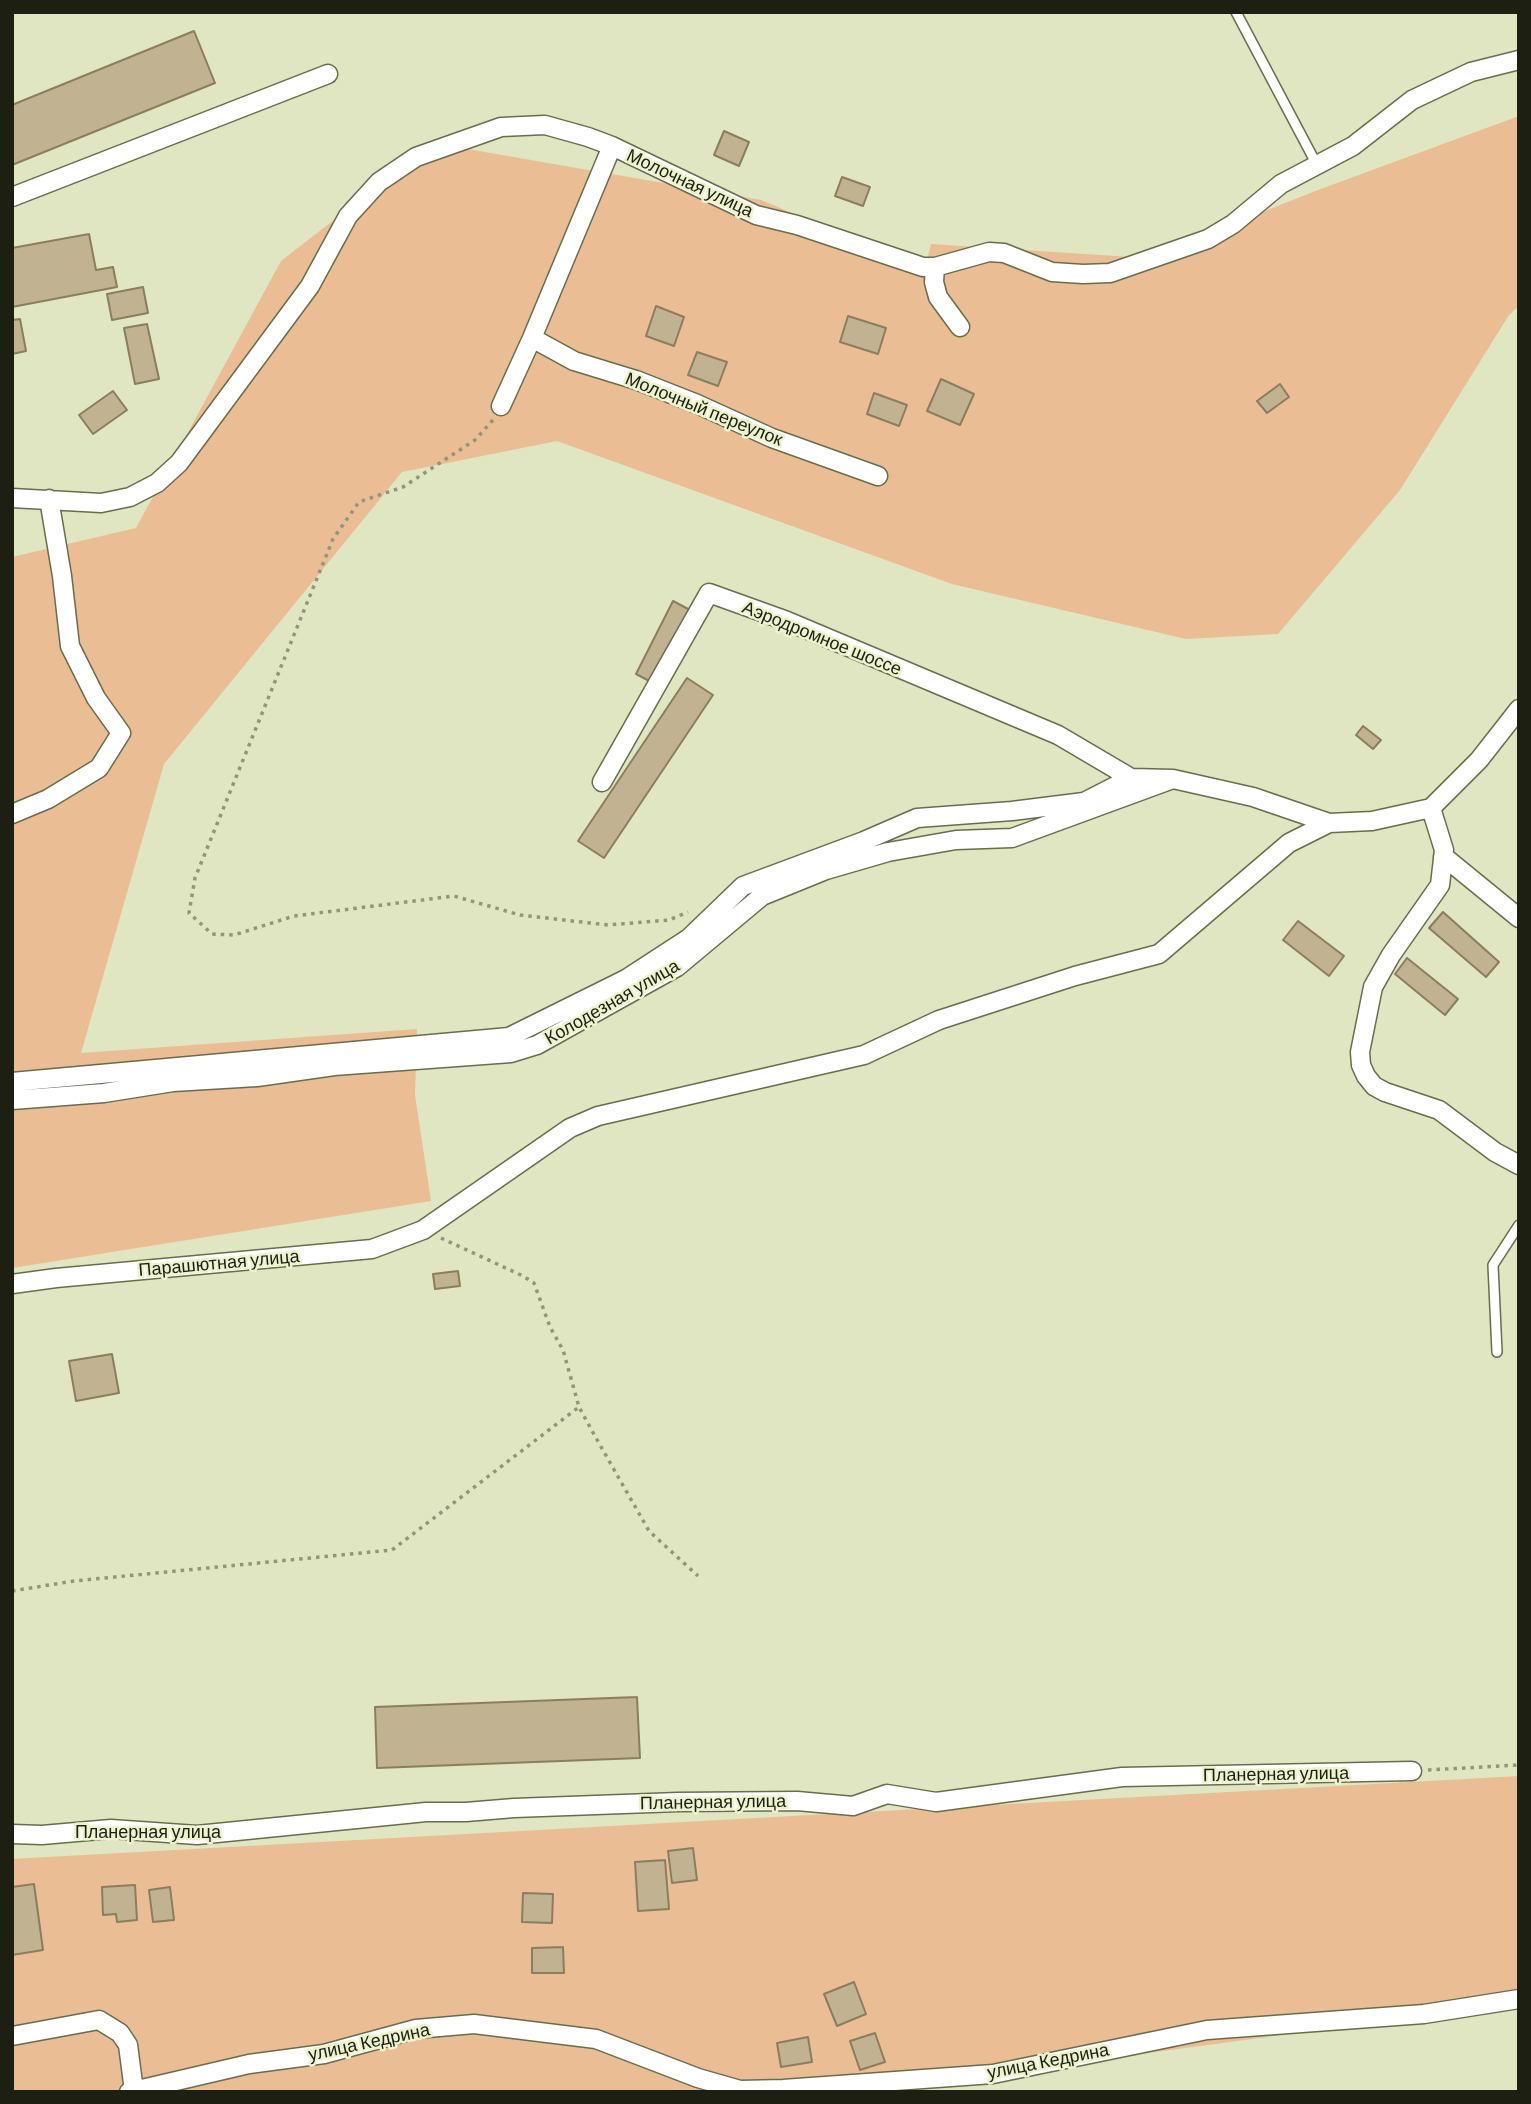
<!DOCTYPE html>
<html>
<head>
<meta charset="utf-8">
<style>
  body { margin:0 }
  #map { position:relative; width:1531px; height:2104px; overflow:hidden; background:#dfe6c1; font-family:Barlow,sans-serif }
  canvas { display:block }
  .frame { position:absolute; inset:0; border:14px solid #1d1f12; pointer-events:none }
</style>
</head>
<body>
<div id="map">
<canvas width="1531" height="2104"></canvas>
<div class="frame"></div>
</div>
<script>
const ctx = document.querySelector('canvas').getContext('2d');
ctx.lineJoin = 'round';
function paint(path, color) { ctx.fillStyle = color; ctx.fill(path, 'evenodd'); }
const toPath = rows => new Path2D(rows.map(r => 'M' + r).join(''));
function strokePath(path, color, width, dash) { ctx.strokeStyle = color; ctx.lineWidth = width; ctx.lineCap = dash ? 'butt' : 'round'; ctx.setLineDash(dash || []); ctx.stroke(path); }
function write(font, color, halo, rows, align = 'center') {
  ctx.font = font + ' Barlow,sans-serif'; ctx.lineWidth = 5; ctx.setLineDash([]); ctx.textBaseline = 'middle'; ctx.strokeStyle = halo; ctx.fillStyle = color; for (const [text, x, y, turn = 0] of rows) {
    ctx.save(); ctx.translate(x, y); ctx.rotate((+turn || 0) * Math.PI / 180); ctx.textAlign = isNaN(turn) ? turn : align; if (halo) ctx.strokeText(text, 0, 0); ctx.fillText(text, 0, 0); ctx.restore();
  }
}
paint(toPath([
  [1519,116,1519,306,1509,315,1400,490,1278,634,1186,639,952,584,557,441,402,472,164,764,81,1053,417,1029,415,1095,431,1201,12,1268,12,557,136,528,281,261,433,143,761,200,925,269,931,244,1146,258,1318,190],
  [1519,1776,1519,2003,859,2092,12,2092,12,1859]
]), '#eabd95');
const building = toPath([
  [194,31,215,83,12,165,12,105,194,31],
  [724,131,749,142,739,166,714,155,724,131],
  [842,177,870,187,863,206,835,196,842,177],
  [89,234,96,270,113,267,117,287,12,307,12,248,89,234],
  [143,287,148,313,112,320,107,294,143,287],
  [656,306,684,317,674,346,646,336,656,306],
  [848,316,886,328,878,354,840,342,848,316],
  [20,319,26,351,12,354,12,320,20,319],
  [147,324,159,379,135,384,124,328,147,324],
  [697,352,727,362,718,386,688,375,697,352],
  [941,379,974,394,960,425,927,411,941,379],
  [1280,384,1289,397,1267,413,1257,401,1280,384],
  [113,391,127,410,93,434,79,415,113,391],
  [874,393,907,405,899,426,867,414,874,393],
  [673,601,692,611,655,684,636,674,673,601],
  [687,678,713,695,604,858,578,841,687,678],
  [1363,726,1381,740,1373,749,1356,735,1363,726],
  [1443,912,1499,962,1486,977,1429,928,1443,912],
  [1298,921,1344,956,1329,976,1283,940,1298,921],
  [1407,958,1458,999,1445,1015,1395,974,1407,958],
  [458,1271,460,1286,435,1289,433,1274,458,1271],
  [112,1354,119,1393,76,1401,69,1361,112,1354],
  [637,1697,640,1758,377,1768,375,1707,637,1697],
  [693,1848,697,1880,672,1883,668,1851,693,1848],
  [665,1860,669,1909,638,1911,635,1862,665,1860],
  [34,1884,43,1950,12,1955,12,1887,34,1884],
  [135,1885,137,1920,117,1922,116,1914,103,1915,102,1887,135,1885],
  [170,1887,174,1920,153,1922,149,1890,170,1887],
  [523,1893,553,1894,552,1923,522,1922,523,1893],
  [563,1947,564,1973,532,1973,532,1948,563,1947],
  [854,1982,866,2014,837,2026,824,1994,854,1982],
  [875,2033,885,2062,860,2070,850,2041,875,2033],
  [808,2037,812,2062,781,2067,777,2043,808,2037]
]);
paint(building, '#c1b391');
strokePath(building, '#8b7e5e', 2);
const service = toPath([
  [1236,12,1317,165],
  [1497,1352,1493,1265,1519,1225]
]);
const minor = toPath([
  [12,197,328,74],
  [935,267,934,282,938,297,960,327],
  [532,338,574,361,636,380,697,404,772,438,878,476],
  [501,406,532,338,612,146],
  [12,498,101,503,130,497,157,483,179,463,310,286,348,216,379,182,416,157,501,127,545,125,588,137,612,146,756,215,797,225,923,267,935,267,989,252,1004,253,1052,272,1083,274,1110,273,1208,239,1233,224,1281,184,1353,146,1412,100,1471,72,1519,60],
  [602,782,709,593,787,621,1058,735,1131,778,1173,779,1253,797,1329,823,1372,821,1431,808,1479,760,1519,709],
  [1431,808,1444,850,1440,885,1391,955,1373,987,1360,1052,1361,1065,1366,1076,1374,1086,1385,1092,1439,1110,1495,1152,1519,1165],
  [12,814,48,799,99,768,121,733,96,698,70,646,62,576,49,499],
  [1443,857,1448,860,1519,918],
  [12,1082,509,1037,626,979,689,938,743,886,864,841,917,818,1012,811,1084,802,1131,778],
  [12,1100,104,1093,173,1082,257,1077,334,1066,511,1053,537,1045,677,967,762,896,826,870,888,852,956,840,1012,838,1173,779],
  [12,1284,56,1278,372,1249,423,1230,570,1128,598,1116,864,1055,939,1020,1075,976,1159,954,1289,843,1329,823],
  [12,1834,42,1835,111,1829,197,1835,426,1812,466,1812,514,1808,678,1802,797,1801,853,1806,887,1794,936,1802,1122,1777,1412,1771],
  [12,2036,99,2020,120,2033,128,2045,134,2091],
  [129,2092,249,2064,324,2054,416,2029,474,2024,596,2039,698,2078,740,2090,783,2089,993,2074,1207,2030,1424,2014,1519,1999]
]);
strokePath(service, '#686d4c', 12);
strokePath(minor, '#686d4c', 21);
strokePath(toPath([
  [493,420,475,440,403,487,359,502,333,539,195,878,189,913,212,934,234,935,294,916,454,896,520,915,608,925,669,920,688,912],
  [441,1238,523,1276,534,1283,550,1327,563,1350,579,1407,596,1438,649,1531,698,1576],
  [12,1591,74,1581,392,1550,579,1407],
  [1428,1770,1519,1765]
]), '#91967b', 3.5, [3.5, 5]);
strokePath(service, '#fff', 9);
strokePath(minor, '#fff', 18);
write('18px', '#1d1f12', '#edf3ce', [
  ["Молочная улица",690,183,25],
  ["Молочный переулок",704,409,22],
  ["Аэродромное шоссе",822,638,22],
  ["Колодезная улица",612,1002,-30],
  ["Парашютная улица",219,1263,-5],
  ["Планерная улица",1276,1774,-1],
  ["Планерная улица",713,1802,-1],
  ["Планерная улица",148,1832],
  ["улица Кедрина",369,2042,-12],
  ["улица Кедрина",1048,2061,-11]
]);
</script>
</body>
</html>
